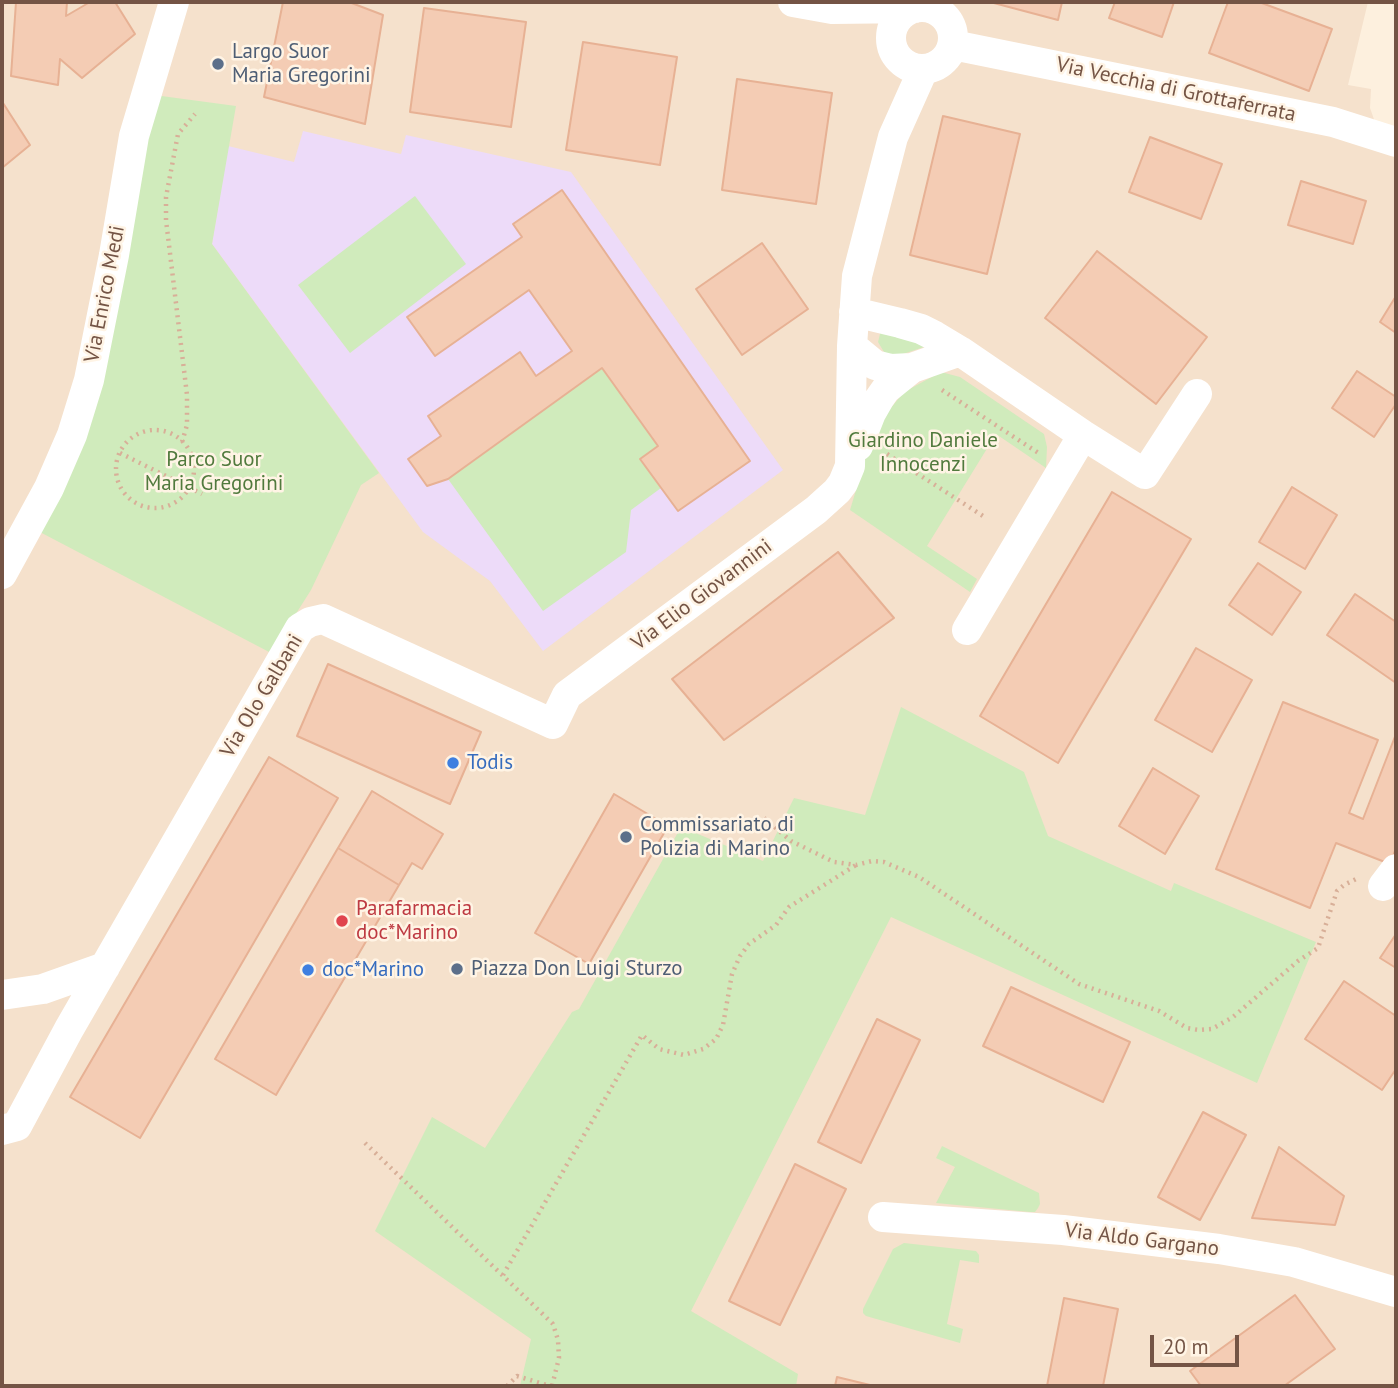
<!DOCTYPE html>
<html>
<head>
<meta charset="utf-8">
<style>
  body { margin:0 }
  #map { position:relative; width:1398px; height:1388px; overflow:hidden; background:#fdf0de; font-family:"PT Sans",sans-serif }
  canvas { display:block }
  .frame { position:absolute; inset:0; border:4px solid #745445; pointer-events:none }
  .scale { position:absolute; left:1150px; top:1335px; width:89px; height:32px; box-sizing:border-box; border:4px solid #745445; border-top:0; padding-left:9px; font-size:21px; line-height:24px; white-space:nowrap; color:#745445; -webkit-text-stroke:5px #fff4e5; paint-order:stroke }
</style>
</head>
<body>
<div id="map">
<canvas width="1398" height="1388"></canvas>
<div class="frame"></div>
<div class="scale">20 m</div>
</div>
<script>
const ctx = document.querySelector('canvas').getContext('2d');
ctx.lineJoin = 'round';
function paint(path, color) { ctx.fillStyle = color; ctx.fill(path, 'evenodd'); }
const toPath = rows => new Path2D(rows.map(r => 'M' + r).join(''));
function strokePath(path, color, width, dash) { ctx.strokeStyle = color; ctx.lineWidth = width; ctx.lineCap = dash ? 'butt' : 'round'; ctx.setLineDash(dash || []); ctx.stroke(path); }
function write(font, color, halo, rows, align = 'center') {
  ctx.font = font + ' "PT Sans",sans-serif'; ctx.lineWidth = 5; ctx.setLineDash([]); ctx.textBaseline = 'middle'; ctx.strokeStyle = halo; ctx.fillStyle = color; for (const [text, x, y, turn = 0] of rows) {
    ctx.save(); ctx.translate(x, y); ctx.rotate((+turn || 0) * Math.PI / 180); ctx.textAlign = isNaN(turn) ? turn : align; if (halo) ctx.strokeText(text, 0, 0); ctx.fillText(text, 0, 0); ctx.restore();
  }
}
paint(toPath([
  [2,2,1368,2,1348,85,1371,89,1370,108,1376,125,1396,130,1396,1386,2,1386]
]), '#f5e1cc');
paint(toPath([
  [303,131,401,154,406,135,571,172,783,470,543,651,490,581,423,532,212,244,228,146,294,162]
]), '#eddbf9');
paint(toPath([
  [154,95,236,106,212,244,379,473,361,485,311,590,271,653,36,530],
  [415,196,466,264,350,353,298,285],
  [881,330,927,346,894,357,884,352,878,342],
  [602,368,658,446,640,459,661,488,631,510,626,552,543,611,448,479],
  [941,372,960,377,1044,434,1047,447,1046,468,996,434,927,546,977,579,970,592,850,510,856,490,858,471,880,421,904,392],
  [901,707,1024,772,1048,836,1171,891,1174,883,1316,942,1257,1083,891,917,691,1311,798,1374,796,1386,520,1386,531,1339,375,1231,432,1117,485,1148,572,1012,579,1009,681,827,763,861,794,798,865,815],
  [942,1146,1039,1193,1040,1204,1038,1208,1035,1212,1030,1212,936,1203,955,1167,936,1158],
  [904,1243,976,1251,979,1255,979,1263,960,1260,947,1324,963,1329,960,1343,866,1316,863,1313,863,1309,893,1249]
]), '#d0ebbc');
const building = toPath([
  [16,2,67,2,66,16,90,2,115,2,135,34,82,78,60,59,58,85,11,76,16,2],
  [283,2,349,2,383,15,365,124,264,97,283,2],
  [990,2,1062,2,1058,20,990,2],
  [1115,2,1174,2,1162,37,1109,18,1115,2],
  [1228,2,1259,2,1332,29,1309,91,1209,53,1228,2],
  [424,8,526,22,511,127,410,112,424,8],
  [583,42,677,57,660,165,566,150,583,42],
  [737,79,832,93,816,204,722,190,737,79],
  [2,103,3,103,30,145,2,168,2,103],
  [943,116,1020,134,987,274,910,255,943,116],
  [1150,137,1222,164,1201,219,1129,192,1150,137],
  [1301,181,1366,201,1353,244,1288,225,1301,181],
  [562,190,750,461,678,511,640,459,658,446,602,368,448,479,427,486,408,459,441,436,428,416,520,352,536,376,572,351,529,290,435,356,407,317,522,237,513,224,562,190],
  [762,243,808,309,742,355,696,289,762,243],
  [1097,251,1207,337,1156,404,1045,318,1097,251],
  [1396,296,1396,333,1380,322,1396,296],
  [1357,371,1396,397,1396,404,1374,437,1332,408,1357,371],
  [1292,487,1337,515,1305,569,1259,542,1292,487],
  [1112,492,1191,539,1058,763,980,716,1112,492],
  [838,552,894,618,724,740,672,679,838,552],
  [1258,563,1301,592,1272,635,1229,605,1258,563],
  [1355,594,1396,622,1396,683,1327,635,1355,594],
  [1196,648,1252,680,1212,752,1155,720,1196,648],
  [328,664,481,732,450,804,297,736,328,664],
  [1283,702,1378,740,1349,813,1363,819,1396,734,1396,848,1390,864,1336,843,1310,908,1216,869,1283,702],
  [269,757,338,798,140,1138,70,1097,269,757],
  [1153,768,1199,796,1165,854,1119,826,1153,768],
  [372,791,443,834,422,869,412,863,399,885,338,848,372,791],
  [614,794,668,826,589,964,535,933,614,794],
  [338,848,399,885,276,1095,215,1059,338,848],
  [1396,934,1396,968,1380,958,1396,934],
  [1344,981,1396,1016,1396,1069,1382,1090,1305,1039,1344,981],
  [1011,987,1130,1042,1103,1102,983,1046,1011,987],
  [877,1019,920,1040,861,1163,818,1142,877,1019],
  [1203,1112,1246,1135,1200,1220,1158,1197,1203,1112],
  [1279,1147,1344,1196,1335,1225,1252,1218,1279,1147],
  [795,1164,846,1189,780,1325,729,1301,795,1164],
  [1295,1295,1335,1349,1284,1386,1201,1386,1190,1371,1295,1295],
  [1064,1298,1118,1309,1103,1386,1047,1386,1064,1298],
  [837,1377,874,1386,835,1386,837,1377]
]);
paint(building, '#f4ccb4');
strokePath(building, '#e7b194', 2);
strokePath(toPath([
  [942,390,1040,454],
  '116 469a39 39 0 1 1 78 0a39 39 0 1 1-78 0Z',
  [182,442,187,425,187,395,166,220,166,197,178,134,195,114],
  [120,453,202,494],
  [887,454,983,516],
  [764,818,791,841,834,862,856,865,872,861,884,862,919,877,1079,984,1159,1011,1187,1028,1199,1030,1212,1029,1233,1017,1298,961,1318,948,1337,891,1344,885,1356,879],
  [365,1143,553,1324,558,1340,559,1358,552,1386],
  [503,1275,642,1035,659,1049,684,1055,703,1049,716,1039,723,1025,732,974,740,956,749,944,776,925,789,907,856,865],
  [507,1386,517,1376,550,1386]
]), '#d8af98', 4.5, [2, 5]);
strokePath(toPath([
  [793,2,832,9,915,8],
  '891 38a31 31 0 1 1 62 0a31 31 0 1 1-62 0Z',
  [953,45,1333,122,1396,142],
  [854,312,900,323,921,329,935,336,960,351,1083,435,1145,474,1197,394],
  [852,346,875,365,891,369,912,368,960,351],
  [858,446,871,413,879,399,886,389,912,368],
  [2,574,49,488,72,435,89,380,114,255,134,136,174,2],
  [967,630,1083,435],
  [1383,886,1396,869],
  [2,995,43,989,105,967],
  [2,1130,17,1126,69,1029,300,628,310,622,323,619,553,724,567,695,816,510,837,491,843,483,850,466,852,346,857,276,893,137,923,70],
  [883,1217,1063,1230,1219,1249,1294,1262,1396,1292]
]), '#fff', 30);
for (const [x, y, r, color] of [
  [218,64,7,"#5c6f8a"],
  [453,763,7,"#3f7fe0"],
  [626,837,7,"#5c6f8a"],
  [342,921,7,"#e0444e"],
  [457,969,7,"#5c6f8a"],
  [308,970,7,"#3f7fe0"]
]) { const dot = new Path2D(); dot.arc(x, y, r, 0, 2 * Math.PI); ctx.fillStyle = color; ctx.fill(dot); strokePath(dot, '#fff4e5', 2.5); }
write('21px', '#4e5e75', '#fff4e5', [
  ["Largo Suor",232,52],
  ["Maria Gregorini",232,76],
  ["Commissariato di",640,825],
  ["Polizia di Marino",640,849],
  ["Piazza Don Luigi Sturzo",471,969]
], 'left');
write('21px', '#745445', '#fff4e5', [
  ["Via Vecchia di Grottaferrata",1176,90,12],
  ["Via Enrico Medi",105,294,-79],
  ["Via Elio Giovannini",702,595,-37],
  ["Via Olo Galbani",262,696,-59],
  ["Via Aldo Gargano",1142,1240,7]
]);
write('21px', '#517a3d', '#fff4e5', [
  ["Giardino Daniele",923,441],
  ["Innocenzi",923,465],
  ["Parco Suor",214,460],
  ["Maria Gregorini",214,484]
]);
write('21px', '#366cbe', '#fff4e5', [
  ["Todis",467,763],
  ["doc*Marino",322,970]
], 'left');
write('21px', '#be3a42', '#fff4e5', [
  ["Parafarmacia",356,909],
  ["doc*Marino",356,933]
], 'left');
</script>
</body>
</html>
